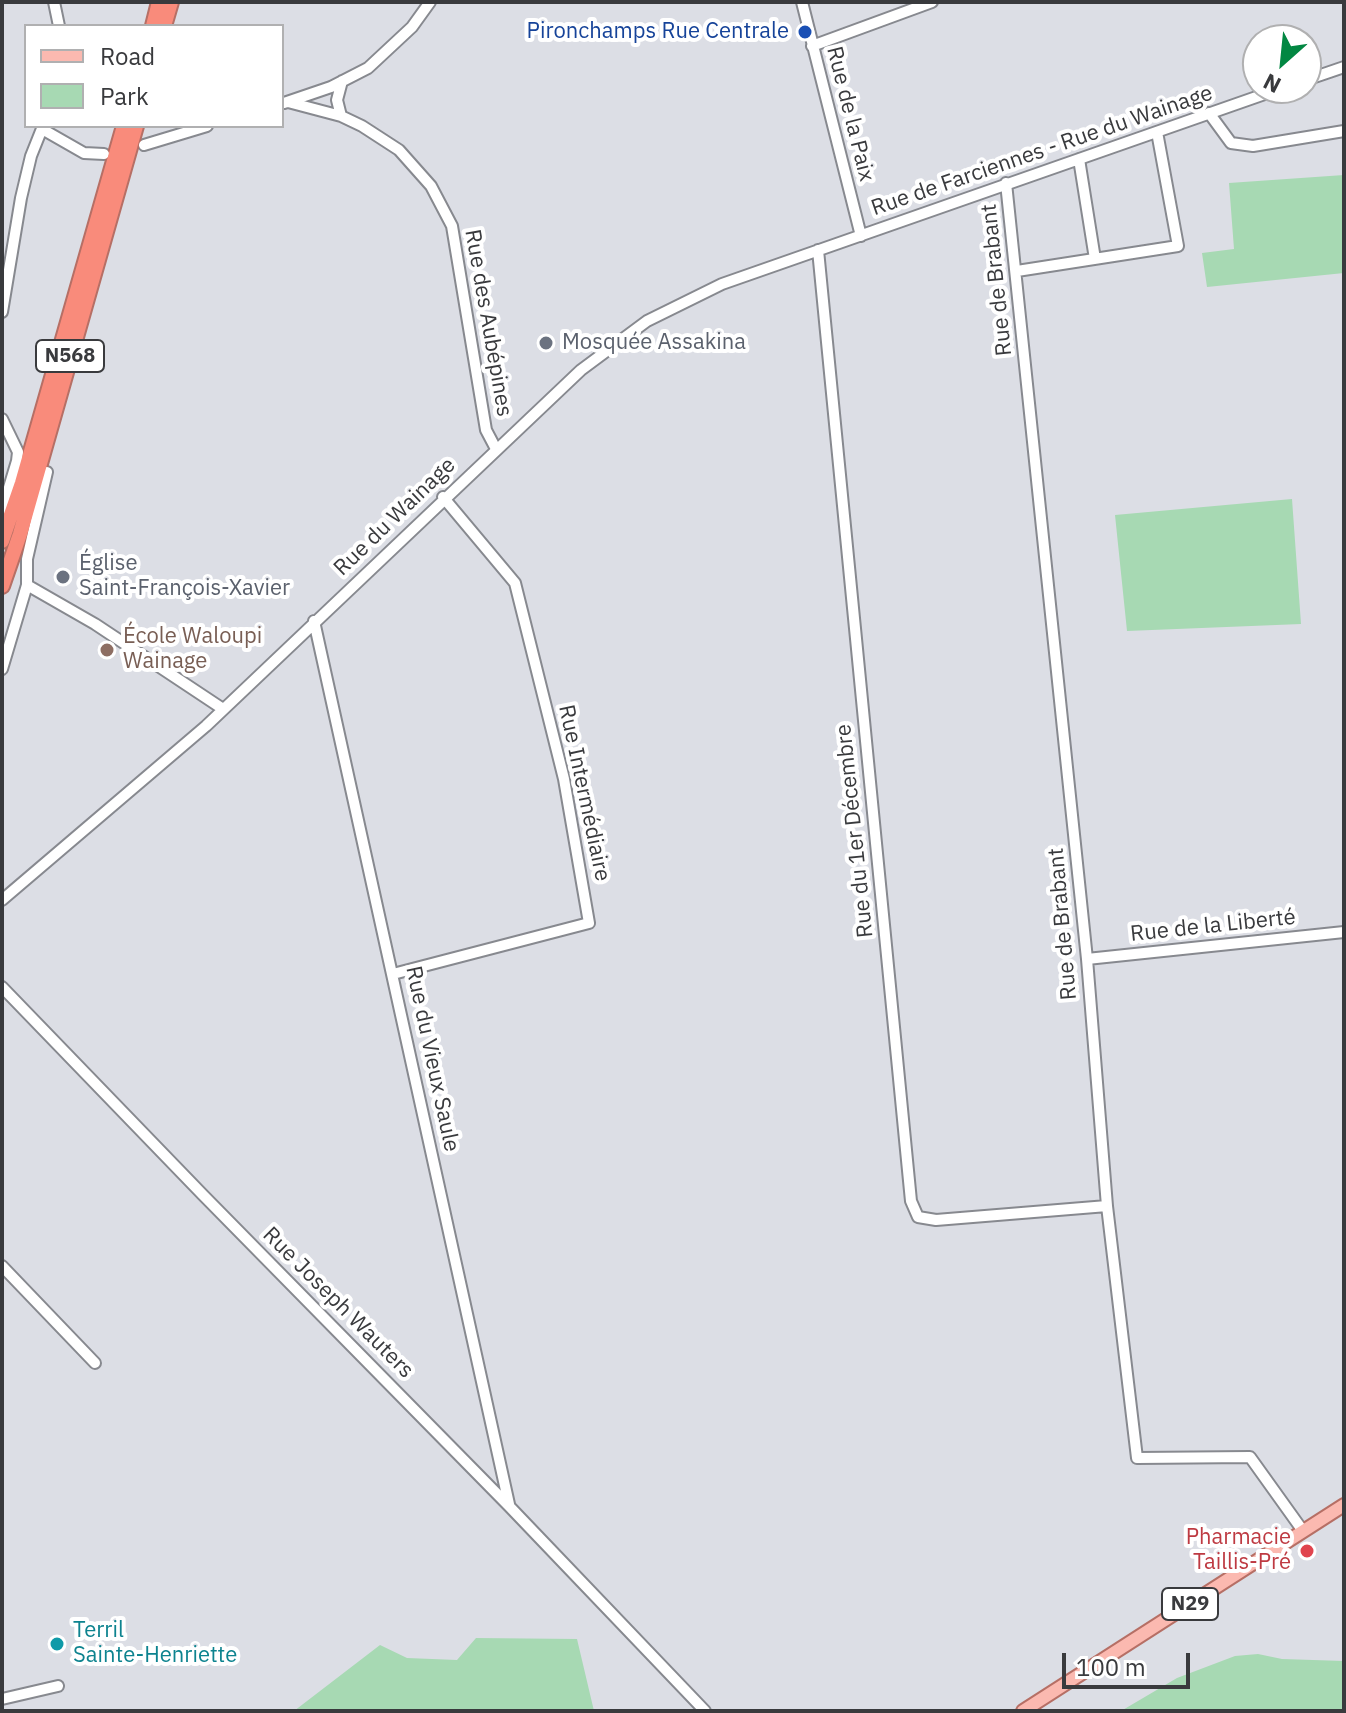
<!DOCTYPE html>
<html>
<head>
<meta charset="utf-8">
<style>
  body { margin:0 }
  #map { position:relative; width:1346px; height:1713px; overflow:hidden; background:#dcdee5; font-family:"IBM Plex Sans",sans-serif }
  canvas { display:block }
  .frame { position:absolute; inset:0; border:4px solid #393a3d; pointer-events:none }
  .legend { position:absolute; left:24px; top:24px; width:260px; height:104px; box-sizing:border-box; background:#fff; border:2px solid #b0b0b1; margin:0; padding:10px 14px; list-style:none; font-size:24px; color:#393a3d }
  .legend li { display:flex; align-items:center; gap:16px; height:40px }
  .legend b { width:40px; border:2px solid #b0b0b1 }
  .north { position:absolute; left:1242px; top:24px; width:80px; height:80px; box-sizing:border-box; background:#fff; border:2px solid #b0b0b1; border-radius:50%; rotate:207deg; font-size:22px; font-weight:700; line-height:32px; text-align:center; color:#393a3d }
  .north::after { content:''; display:block; margin:auto; width:28px; height:36px; background:#028742; clip-path:polygon(50% 0,100% 100%,50% 72%,0 100%) }
  .scale { position:absolute; left:1062px; top:1653px; width:128px; height:36px; box-sizing:border-box; border:4px solid #393a3d; border-top:0; padding-left:10px; font-size:24px; line-height:28px; white-space:nowrap; color:#393a3d; -webkit-text-stroke:6px #fff; paint-order:stroke }
</style>
</head>
<body>
<div id="map">
<canvas width="1346" height="1713"></canvas>
<div class="frame"></div>
<ul class="legend">
<li><b style="height:10px;background:#fbb9b0"></b>Road</li>
<li><b style="height:22px;background:#a7d9b3"></b>Park</li>
</ul>
<div class="north">N</div>
<div class="scale">100 m</div>
</div>
<script>
const ctx = document.querySelector('canvas').getContext('2d');
ctx.lineJoin = 'round';
function paint(path, color) { ctx.fillStyle = color; ctx.fill(path, 'evenodd'); }
const toPath = rows => new Path2D(rows.map(r => 'M' + r).join(''));
function strokePath(path, color, width, dash) { ctx.strokeStyle = color; ctx.lineWidth = width; ctx.lineCap = dash ? 'butt' : 'round'; ctx.setLineDash(dash || []); ctx.stroke(path); }
function write(font, color, halo, rows, align = 'center') {
  ctx.font = font + ' "IBM Plex Sans",sans-serif'; ctx.lineWidth = 8; ctx.setLineDash([]); ctx.textBaseline = 'middle'; ctx.strokeStyle = halo; ctx.fillStyle = color; for (const [text, x, y, turn = 0] of rows) {
    ctx.save(); ctx.translate(x, y); ctx.rotate((+turn || 0) * Math.PI / 180); ctx.textAlign = isNaN(turn) ? turn : align; if (halo) ctx.strokeText(text, 0, 0); ctx.fillText(text, 0, 0); ctx.restore();
  }
}
paint(toPath([
  [1344,175,1344,273,1207,287,1202,253,1234,249,1229,183],
  [1292,499,1301,624,1127,631,1115,515],
  [476,1638,577,1639,594,1711,294,1711,380,1645,407,1658,457,1660],
  [1258,1654,1282,1659,1344,1661,1344,1711,1121,1711,1177,1678,1235,1656]
]), '#a7d9b3');
const minor = toPath([
  [54,2,59,26],
  [802,2,861,236],
  [812,46,932,2],
  [1306,80,1344,67],
  [288,102,341,116,362,126,399,150,431,186,452,226,486,430,496,449],
  [284,103,331,87,368,68,412,27,430,2],
  [1209,113,1231,143,1253,146,1344,131],
  [341,116,337,100,342,81],
  [42,129,84,153,104,154],
  [144,145,207,126],
  [1079,159,1095,259],
  [1006,183,1087,959,1107,1206,1137,1458,1250,1457,1303,1531],
  [818,250,911,1201,918,1217,936,1220,1107,1206],
  [1017,271,1178,246,1157,132],
  [2,312,21,198,31,156,43,126],
  [2,419,18,452,17,461,2,511],
  [27,585,95,624,223,709],
  [314,621,509,1504],
  [2,669,27,585,27,559,47,472],
  [2,900,206,726,581,370,647,321,722,284,1282,88],
  [1087,959,1344,932],
  [393,974,589,923,564,779,515,583,443,497],
  [2,987,203,1195,509,1506,705,1711],
  [2,1266,95,1363],
  [2,1699,58,1686]
]);
const major = toPath([
  [1023,1711,1344,1505]
]);
const highway = toPath([
  [153,26,159,2],
  [164,26,171,2],
  [2,541,22,483,124,126],
  [2,586,20,534,136,126]
]);
strokePath(minor, '#87898f', 14);
strokePath(major, '#b66f65', 16);
strokePath(highway, '#b66f65', 18);
strokePath(minor, '#fff', 10);
strokePath(major, '#fbb9b0', 12);
strokePath(highway, '#f98b7b', 14);
for (const [x, y, r, color] of [
  [805,32,8,"#1a4fb4"],
  [546,343,8,"#6b7280"],
  [63,577,8,"#6b7280"],
  [107,650,8,"#8d6e63"],
  [1307,1551,8,"#e0444e"],
  [57,1644,8,"#0f9aa8"]
]) { const dot = new Path2D(); dot.arc(x, y, r, 0, 2 * Math.PI); ctx.fillStyle = color; ctx.fill(dot); strokePath(dot, '#fff', 3); }
for (const [x, y, w] of [
  [70,356,68],
  [1190,1604,56]
]) { const box = new Path2D(); box.roundRect(x - w / 2, y - 16, w, 32, 6); ctx.fillStyle = '#fff'; ctx.fill(box); strokePath(box, '#393a3d', 2); }
write('bold 20px', '#393a3d', null, [
  ["N568",70,356],
  ["N29",1190,1604]
]);
write('22px', '#164399', '#fff', [
  ["Pironchamps Rue Centrale",789,32]
], 'right');
write('22px', '#393a3d', '#fff', [
  ["Rue de la Paix",850,114,76],
  ["Rue de Farciennes - Rue du Wainage",1042,151,-19],
  ["Rue de Brabant",997,280,-96],
  ["Rue des Aubépines",488,323,80],
  ["Rue du Wainage",395,517,-44],
  ["Rue Intermédiaire",584,793,78],
  ["Rue du 1er Décembre",855,831,-96],
  ["Rue de Brabant",1063,924,-95],
  ["Rue de la Liberté",1213,926,-6],
  ["Rue du Vieux Saule",432,1059,78],
  ["Rue Joseph Wauters",338,1303,45]
]);
write('22px', '#5b616d', '#fff', [
  ["Mosquée Assakina",562,343],
  ["Église",79,564],
  ["Saint-François-Xavier",79,589]
], 'left');
write('22px', '#785e54', '#fff', [
  ["École Waloupi",123,637],
  ["Wainage",123,662]
], 'left');
write('22px', '#be3a42', '#fff', [
  ["Pharmacie",1291,1538],
  ["Taillis-Pré",1291,1563]
], 'right');
write('22px', '#0d838f', '#fff', [
  ["Terril",73,1631],
  ["Sainte-Henriette",73,1656]
], 'left');
</script>
</body>
</html>
